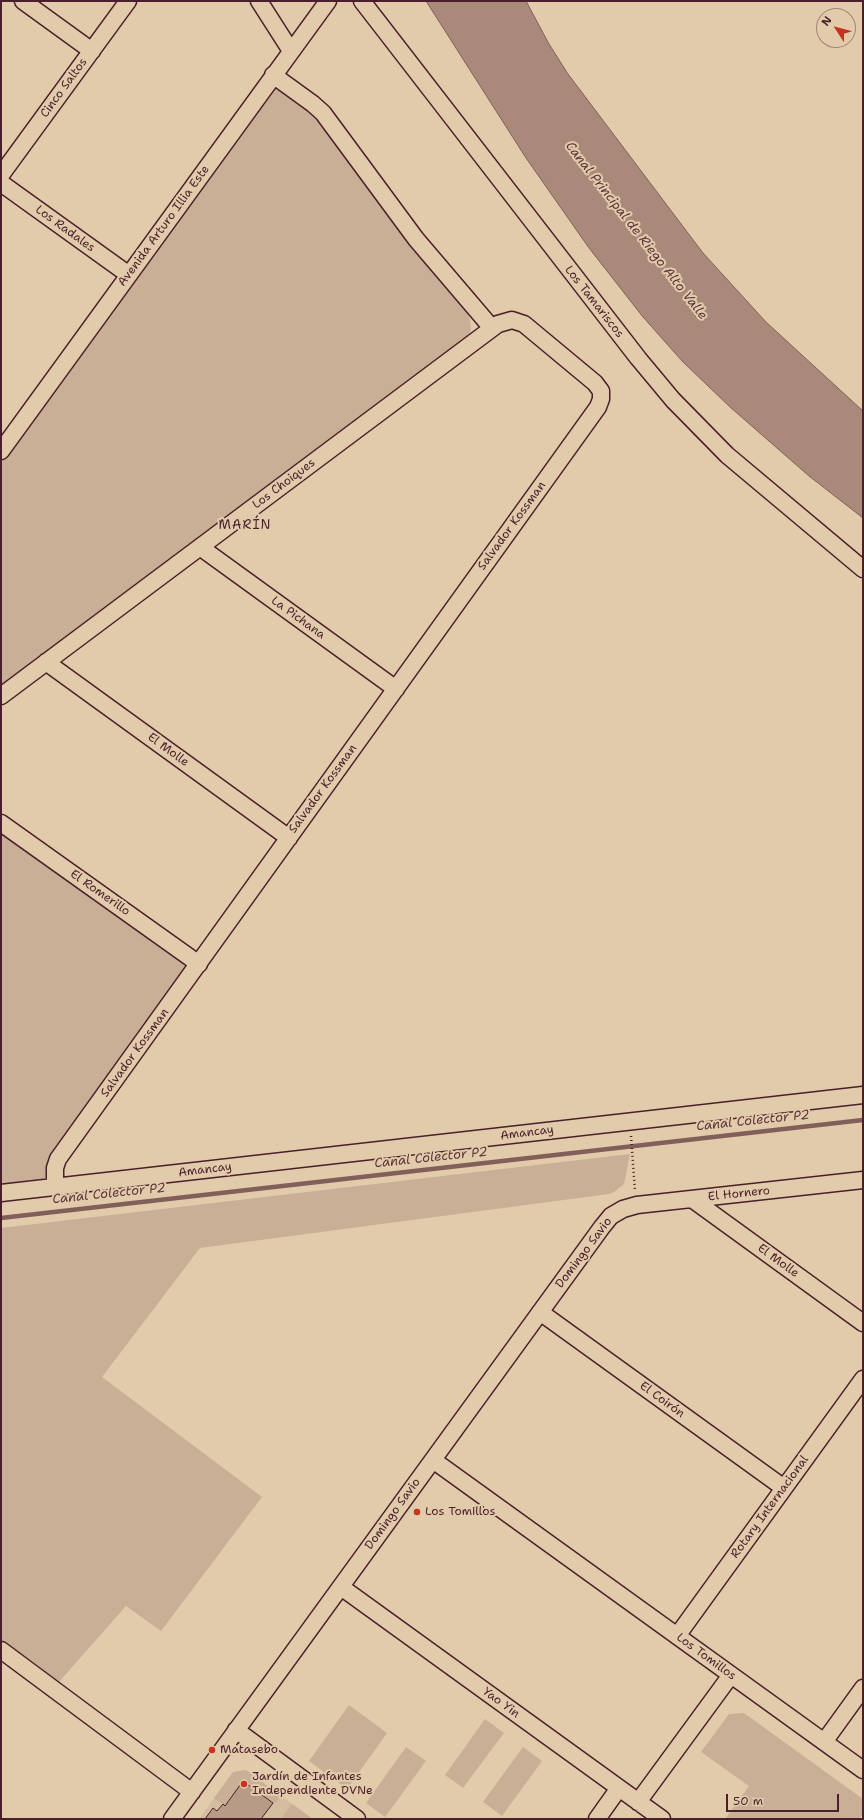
<!DOCTYPE html>
<html>
<head>
<meta charset="utf-8">
<style>
  body { margin:0 }
  #map { position:relative; width:864px; height:1820px; overflow:hidden; background:#e2cbab; font-family:"Shantell Sans",sans-serif }
  canvas { display:block }
  .frame { position:absolute; inset:0; border:2px solid #4a1f2b; pointer-events:none }
  .north { position:absolute; left:816px; top:8px; width:40px; height:40px; box-sizing:border-box; background:#e2cbab; border:1px solid #a58678; border-radius:50%; rotate:306deg; font-size:11px; font-weight:700; line-height:16px; text-align:center; color:#4a1f2b }
  .north::after { content:''; display:block; margin:auto; width:14px; height:18px; background:#c8321e; clip-path:polygon(50% 0,100% 100%,50% 72%,0 100%) }
  .scale { position:absolute; left:726px; top:1794px; width:113px; height:18px; box-sizing:border-box; border:2px solid #4a1f2b; border-top:0; padding-left:5px; font-size:12px; line-height:14px; white-space:nowrap; color:#4a1f2b; -webkit-text-stroke:3px #e2cbab; paint-order:stroke }
</style>
</head>
<body>
<div id="map">
<canvas width="864" height="1820"></canvas>
<div class="frame"></div>
<div class="north">N</div>
<div class="scale">50 m</div>
</div>
<script>
const ctx = document.querySelector('canvas').getContext('2d');
ctx.lineJoin = 'round';
function paint(path, color) { ctx.fillStyle = color; ctx.fill(path, 'evenodd'); }
const toPath = rows => new Path2D(rows.map(r => 'M' + r).join(''));
function strokePath(path, color, width, dash) { ctx.strokeStyle = color; ctx.lineWidth = width; ctx.lineCap = dash ? 'butt' : 'round'; ctx.setLineDash(dash || []); ctx.stroke(path); }
function write(font, color, halo, rows, align = 'center') {
  ctx.font = font + ' "Shantell Sans",sans-serif'; ctx.lineWidth = 4; ctx.setLineDash([]); ctx.textBaseline = 'middle'; ctx.strokeStyle = halo; ctx.fillStyle = color; for (const [text, x, y, turn = 0] of rows) {
    ctx.save(); ctx.translate(x, y); ctx.rotate((+turn || 0) * Math.PI / 180); ctx.textAlign = isNaN(turn) ? turn : align; if (halo) ctx.strokeText(text, 0, 0); ctx.fillText(text, 0, 0); ctx.restore();
  }
}
paint(toPath([
  [246,1770,313,1819,199,1819,233,1772]
]), '#d5bda0');
paint(toPath([
  [277,82,311,107,466,310,470,320,471,330,469,335,1,688,1,463],
  [1,831,190,965,44,1179,40,1182,1,1187],
  [630,1154,624,1184,614,1192,609,1194,200,1248,102,1377,262,1497,161,1631,126,1606,58,1683,1,1640,1,1228],
  [349,1705,387,1733,347,1789,309,1761],
  [744,1713,863,1799,863,1814,859,1819,725,1819,749,1786,701,1752,729,1714],
  [485,1719,504,1733,463,1788,445,1775],
  [406,1747,426,1761,385,1817,366,1803],
  [523,1747,542,1761,502,1816,483,1802],
  [246,1770,281,1796,275,1804,243,1781,225,1806,214,1798,233,1772],
  [292,1804,313,1819,281,1819]
]), '#c9af96');
const water = toPath([
  [426,1,526,1,549,44,568,74,703,253,766,322,863,411,863,518,809,476,730,407,683,362,643,317,589,248,526,158,426,1]
]);
paint(water, '#a8897a');
strokePath(water, '#825f5a', 1);
strokePath(toPath([
  [1,1218,863,1120]
]), '#825f5a', 4.5);
const building = toPath([
  [243,1781,273,1803,261,1819,205,1819,213,1808,217,1811,223,1804,225,1806,243,1781]
]);
paint(building, '#b89b87');
strokePath(building, '#4a1f2b', 1);
const minor = toPath([
  [23,1,92,51],
  [259,1,291,51],
  [362,1,638,358,673,400,727,455,863,569],
  [273,75,313,104,323,113,416,239,491,327],
  [1,175,128,1],
  [1,183,129,275],
  [1,451,328,1],
  [200,547,396,689],
  [46,662,289,838],
  [1,696,498,324,512,320,524,324,595,383,601,391,601,399,598,407,58,1159,55,1168,55,1187],
  [1,823,199,964],
  [1,1193,863,1095],
  [692,1199,863,1323],
  [540,1312,784,1488],
  [433,1460,863,1770],
  [341,1587,662,1819],
  [677,1636,863,1379],
  [1,1650,192,1792],
  [236,1730,357,1819],
  [824,1742,863,1688],
  [638,1802,731,1675],
  [172,1819,602,1227,611,1216,623,1209,637,1205,863,1180],
  [597,1819,619,1788]
]);
strokePath(minor, '#4a1f2b', 19);
strokePath(toPath([
  [631,1136,635,1191]
]), '#4a1f2b', 2.5, [1, 3]);
strokePath(minor, '#e2cbab', 16);
for (const [x, y, r, color] of [
  [417,1512,4,"#c8321e"],
  [212,1750,4,"#c8321e"],
  [244,1784,4,"#c8321e"]
]) { const dot = new Path2D(); dot.arc(x, y, r, 0, 2 * Math.PI); ctx.fillStyle = color; ctx.fill(dot); strokePath(dot, '#e2cbab', 1.5); }
write('12px', '#4a1f2b', '#e2cbab', [
  ["Cinco Saltos",64,88,-54],
  ["Avenida Arturo Illia Este",164,226,-54],
  ["Los Radales",65,229,36],
  ["Los Tamariscos",594,302,52],
  ["Los Choiques",284,484,-37],
  ["Salvador Kossman",512,526,-54],
  ["La Pichana",298,618,36],
  ["El Molle",168,750,36],
  ["Salvador Kossman",323,789,-54],
  ["El Romerillo",100,893,35],
  ["Salvador Kossman",135,1053,-54],
  ["Amancay",527,1133,-7],
  ["Amancay",205,1170,-7],
  ["El Hornero",739,1194,-6],
  ["Domingo Savio",584,1253,-53],
  ["El Molle",778,1261,36],
  ["El Coirón",662,1400,36],
  ["Rotary Internacional",770,1507,-54],
  ["Domingo Savio",393,1514,-54],
  ["Los Tomillos",706,1657,36],
  ["Yao Yin",501,1703,36]
]);
write('12px', '#4a1f2b', '#e2cbab', [
  ["Los Tomillos",425,1512],
  ["Matasebo",220,1750],
  ["Jardín de Infantes",252,1777],
  ["Independiente DVNe",252,1791]
], 'left');
write('italic 13px', '#5d343b', '#e2cbab', [
  ["Canal Principal de Riego Alto Valle",636,231,52],
  ["Canal Colector P2",753,1121,-6],
  ["Canal Colector P2",431,1158,-6],
  ["Canal Colector P2",109,1194,-6]
]);
ctx.letterSpacing = '1px';
write('13px', '#4a1f2b', '#e2cbab', [
  ["MARÍN",245,526]
]);
ctx.letterSpacing = '0px';
</script>
</body>
</html>
